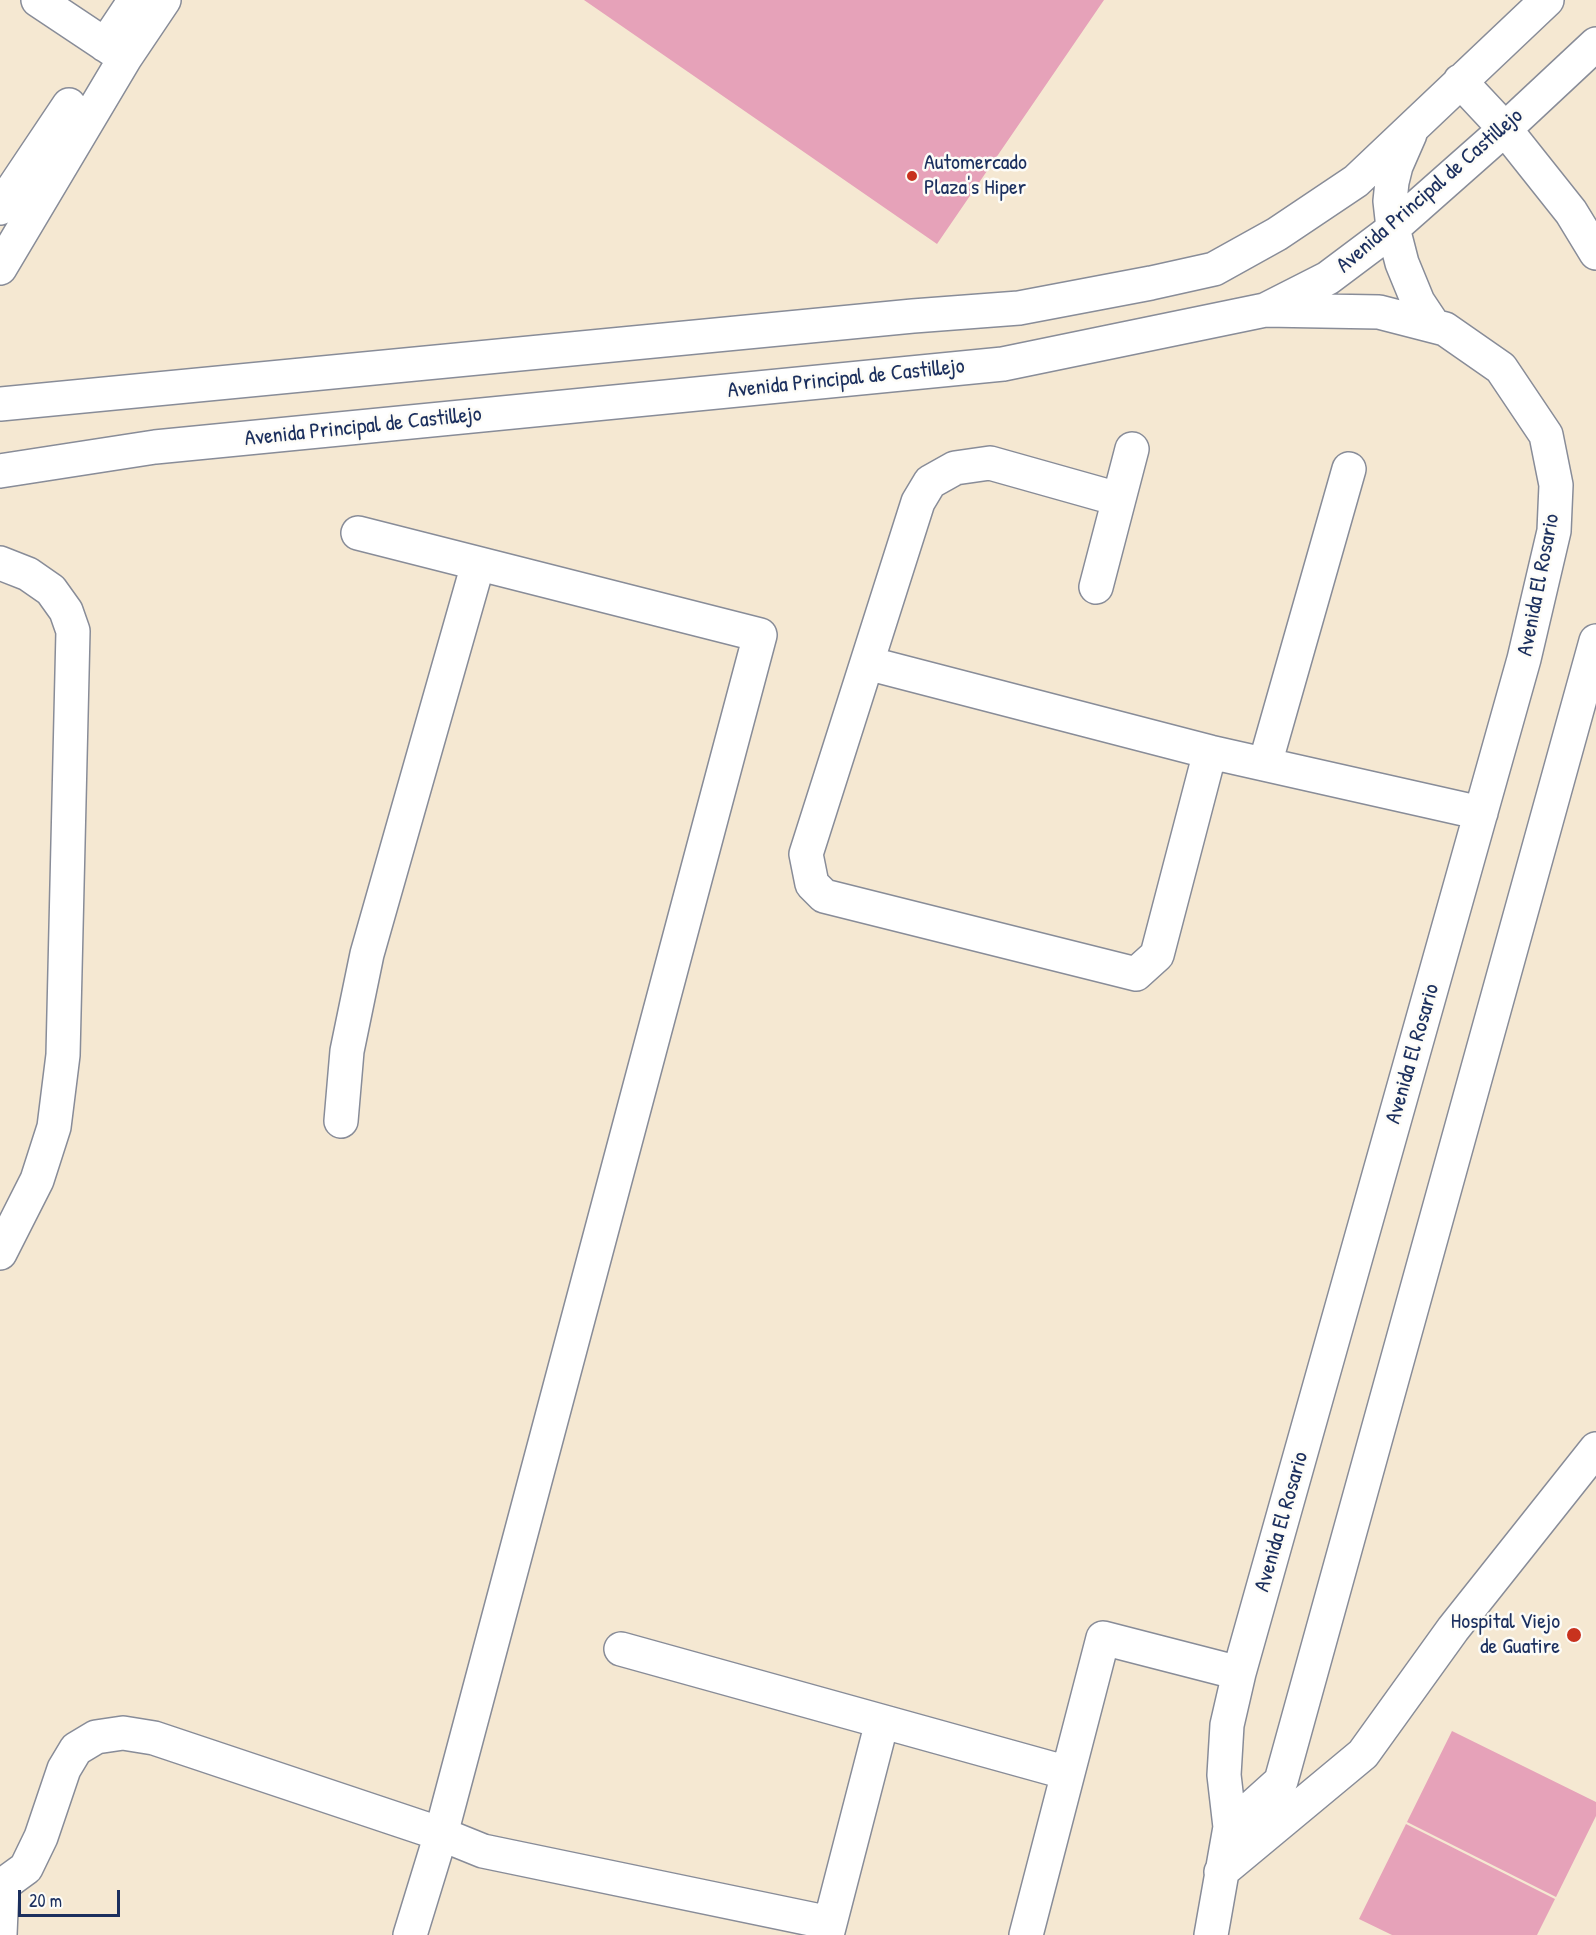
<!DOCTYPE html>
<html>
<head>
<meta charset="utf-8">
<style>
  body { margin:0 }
  #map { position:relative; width:1596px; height:1935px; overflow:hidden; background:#f5e8d2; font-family:"Patrick Hand",sans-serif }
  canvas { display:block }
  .scale { position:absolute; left:18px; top:1890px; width:102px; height:27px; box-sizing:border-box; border:3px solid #1b2f5e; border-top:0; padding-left:8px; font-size:18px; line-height:21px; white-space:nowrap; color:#1b2f5e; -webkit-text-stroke:4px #fdfcf7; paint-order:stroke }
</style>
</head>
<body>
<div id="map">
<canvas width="1596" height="1935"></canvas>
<div class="scale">20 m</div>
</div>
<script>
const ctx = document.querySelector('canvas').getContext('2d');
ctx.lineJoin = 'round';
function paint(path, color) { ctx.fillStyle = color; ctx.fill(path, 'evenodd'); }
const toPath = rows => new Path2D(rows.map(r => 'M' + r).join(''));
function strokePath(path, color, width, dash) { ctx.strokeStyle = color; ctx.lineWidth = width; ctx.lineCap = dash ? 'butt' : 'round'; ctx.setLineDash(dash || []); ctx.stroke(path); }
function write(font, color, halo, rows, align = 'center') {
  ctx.font = font + ' "Patrick Hand",sans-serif'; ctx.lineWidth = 5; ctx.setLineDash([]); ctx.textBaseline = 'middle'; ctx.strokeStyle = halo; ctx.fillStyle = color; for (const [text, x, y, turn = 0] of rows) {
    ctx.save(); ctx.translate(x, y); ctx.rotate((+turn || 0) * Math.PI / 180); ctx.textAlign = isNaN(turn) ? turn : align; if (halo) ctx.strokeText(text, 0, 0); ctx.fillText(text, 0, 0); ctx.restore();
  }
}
paint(toPath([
  [584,0,1104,0,937,244],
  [1452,1731,1596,1802,1596,1816,1556,1897,1407,1822],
  [1406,1824,1555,1899,1537,1935,1392,1935,1359,1919]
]), '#e6a2b9');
const minor = toPath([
  [38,0,125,58],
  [105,45,135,0],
  [1460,81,1505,129,1571,212,1596,253],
  [1410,134,1396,166,1392,182,1390,201,1393,228,1402,263,1418,302,1434,326],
  [0,208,69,105],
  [0,268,125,58,164,0],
  [0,404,913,316,1019,308,1151,283,1214,269,1277,234,1356,181,1547,0],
  [0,471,155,447,1003,364,1265,310,1328,278,1384,236,1505,129,1596,44],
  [1118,499,990,463,955,468,930,482,918,502,806,854,812,884,824,896,1136,974,1157,955,1210,752],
  [358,533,760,635,441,1834,410,1935],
  [0,563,28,574,51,590,66,611,73,631,63,1055,54,1127,37,1180,0,1253],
  [1096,587,1132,449],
  [867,663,1210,752,1481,813],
  [1265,764,1349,469],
  [341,1121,347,1051,367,954,478,564],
  [621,1649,1068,1773],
  [1230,1827,1281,1781,1596,641],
  [1221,1872,1363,1754,1453,1629,1596,1449],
  [0,1887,26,1868,41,1837,64,1769,76,1749,96,1737,123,1733,154,1738,441,1834,483,1851,830,1923],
  [0,1935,2,1886],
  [827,1935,882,1722],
  [1026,1935,1103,1638,1239,1673],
  [1211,1935,1230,1827,1224,1775,1227,1725,1239,1673,1524,659,1554,531,1556,485,1546,435,1501,368,1445,329,1379,312,1265,310]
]);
strokePath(minor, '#888c98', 36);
strokePath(minor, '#fff', 33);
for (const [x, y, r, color] of [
  [912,176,6,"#c8321e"],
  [1574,1635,8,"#c8321e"]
]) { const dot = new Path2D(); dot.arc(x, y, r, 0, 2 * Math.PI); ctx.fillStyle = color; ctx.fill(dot); strokePath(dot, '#fdfcf7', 2); }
write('22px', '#1b2f5e', '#fdfcf7', [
  ["Automercado",924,163],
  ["Plaza's Hiper",924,188],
  ["Hospital Viejo",1560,1622,"right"],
  ["de Guatire",1560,1647,"right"]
], 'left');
write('22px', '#1b2f5e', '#fdfcf7', [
  ["Avenida Principal de Castillejo",1430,191,-41],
  ["Avenida Principal de Castillejo",846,379,-6],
  ["Avenida Principal de Castillejo",363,427,-6],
  ["Avenida El Rosario",1539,585,-79],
  ["Avenida El Rosario",1413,1054,-74],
  ["Avenida El Rosario",1282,1522,-74]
]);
</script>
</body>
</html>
